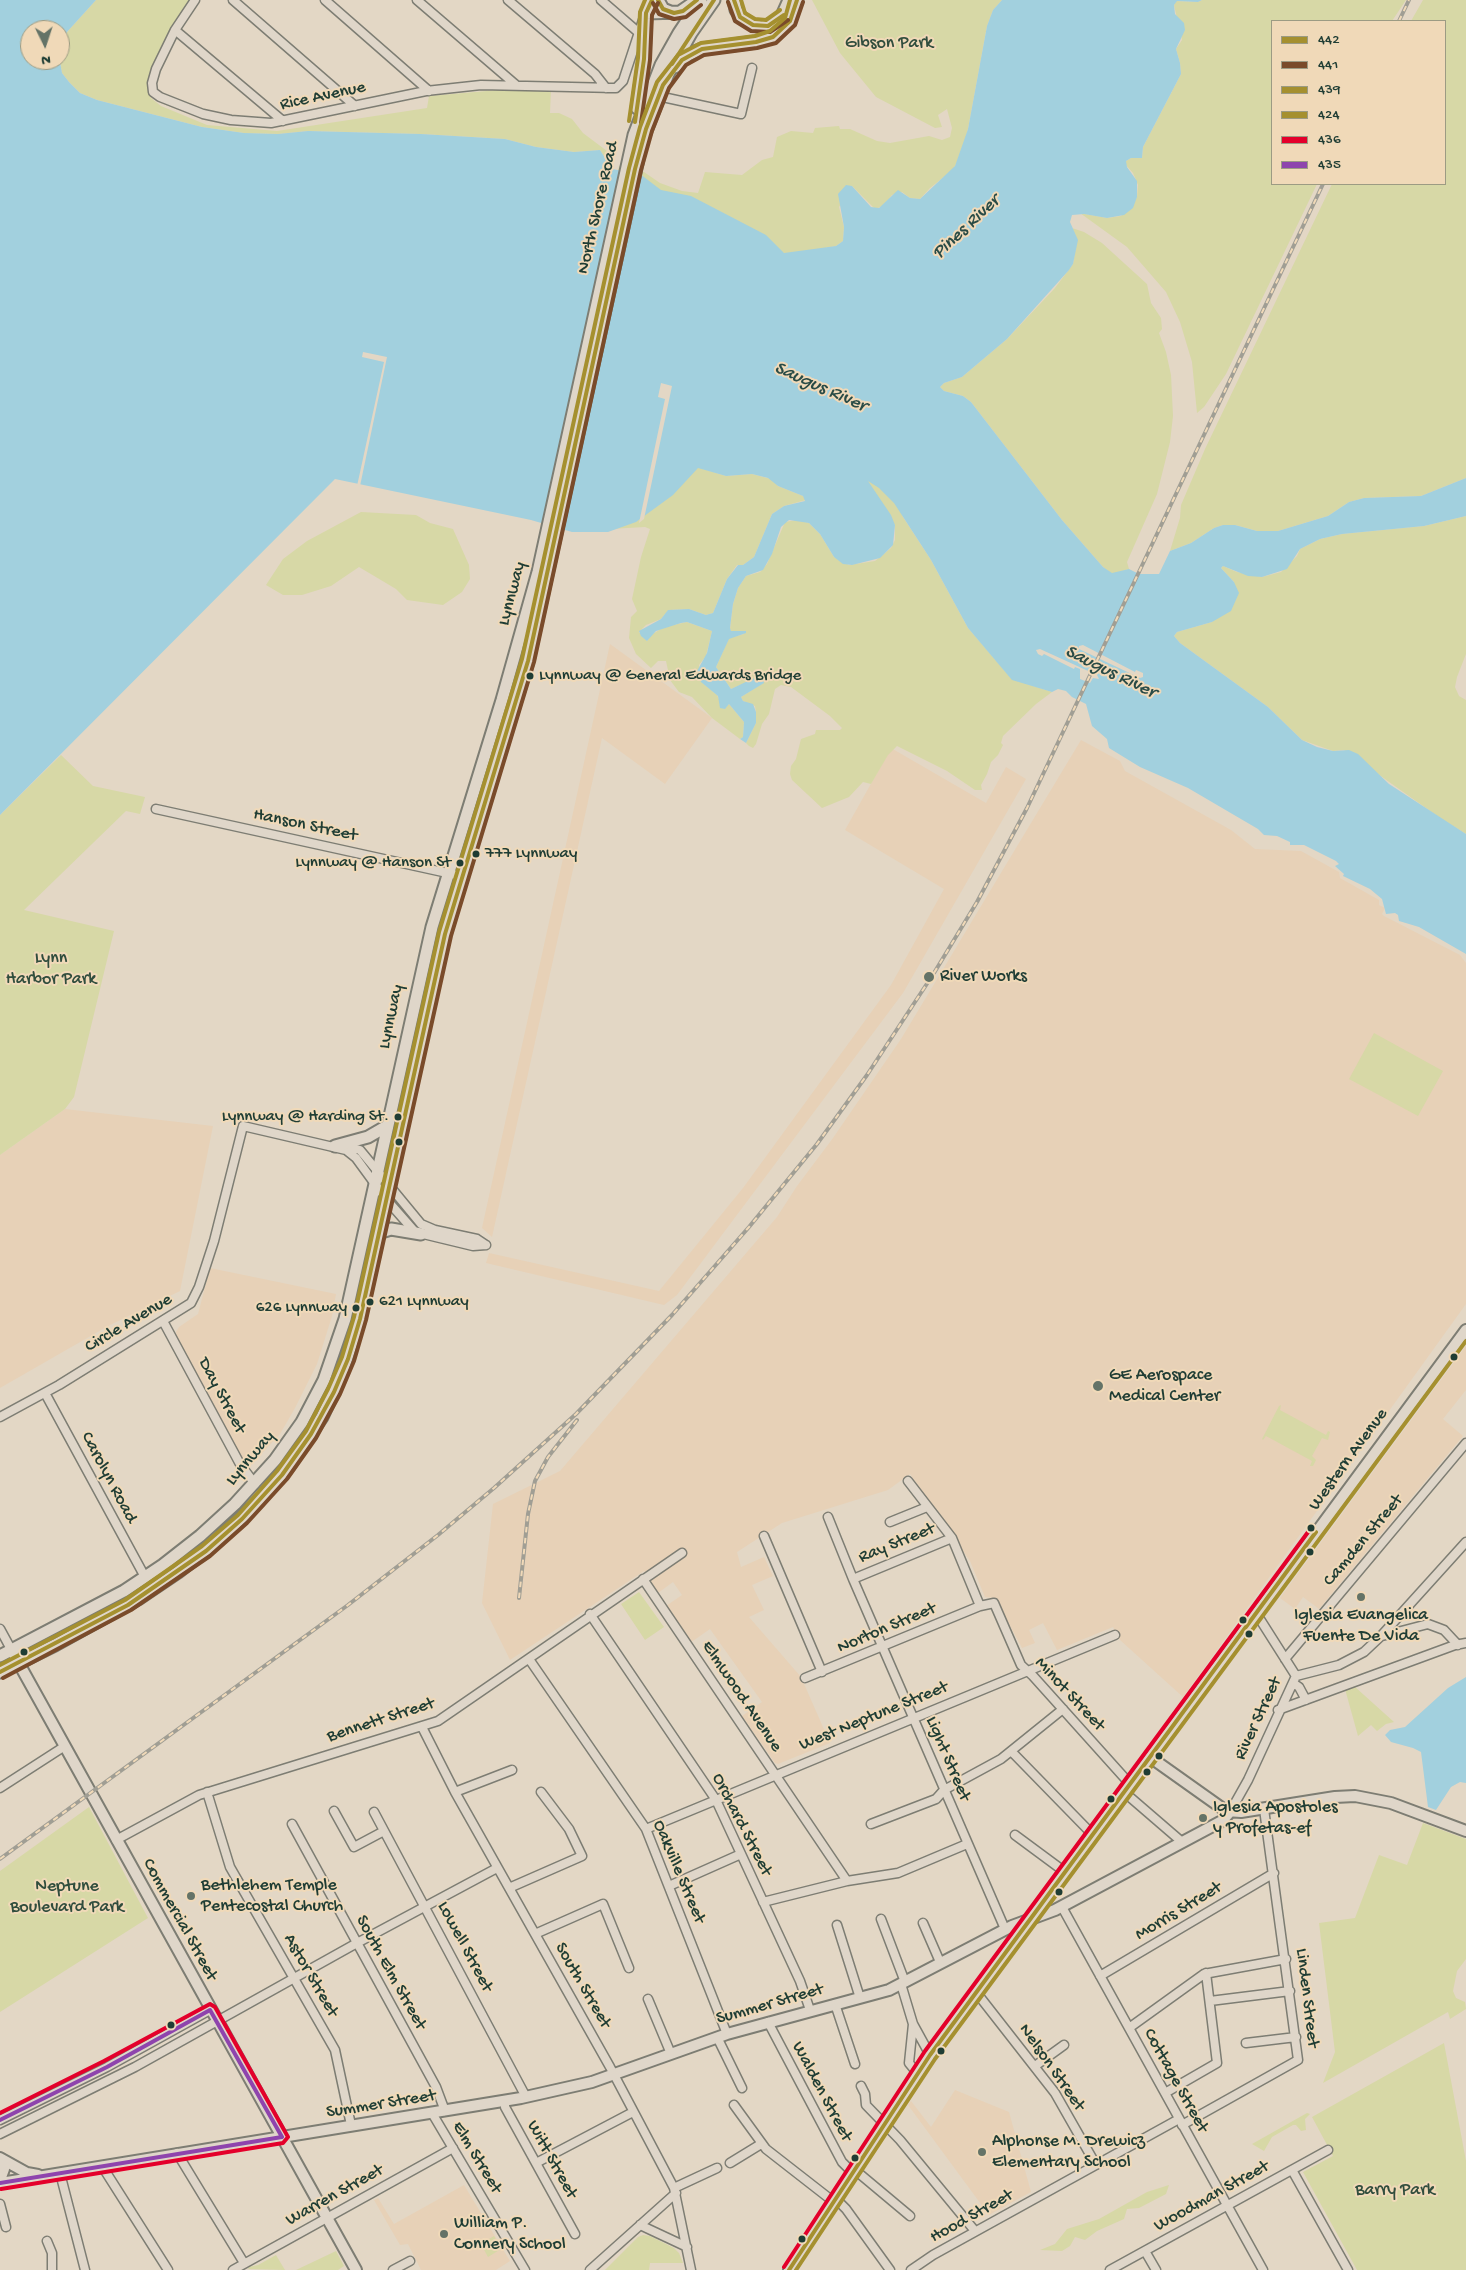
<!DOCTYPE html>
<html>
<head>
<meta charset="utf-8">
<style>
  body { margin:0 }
  #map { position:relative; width:1466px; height:2270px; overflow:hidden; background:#e3d7c5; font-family:"Gochi Hand",sans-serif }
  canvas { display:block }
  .legend { position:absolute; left:1271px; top:20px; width:175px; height:165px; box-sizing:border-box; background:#f0d9b8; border:1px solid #9c9b83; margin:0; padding:6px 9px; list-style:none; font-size:15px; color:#1f3d34 }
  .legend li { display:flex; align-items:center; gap:10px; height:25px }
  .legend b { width:25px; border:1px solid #9c9b83 }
  .north { position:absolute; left:20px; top:20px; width:50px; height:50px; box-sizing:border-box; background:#f0d9b8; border:1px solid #9c9b83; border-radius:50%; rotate:176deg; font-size:14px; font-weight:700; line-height:20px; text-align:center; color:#1f3d34 }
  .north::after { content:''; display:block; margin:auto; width:18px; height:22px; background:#647367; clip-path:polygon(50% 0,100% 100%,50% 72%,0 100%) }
</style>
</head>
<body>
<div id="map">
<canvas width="1466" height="2270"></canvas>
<ul class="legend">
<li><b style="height:6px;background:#a5902f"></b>442</li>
<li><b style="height:6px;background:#7a4b2a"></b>441</li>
<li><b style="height:6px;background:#a5902f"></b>439</li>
<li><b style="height:6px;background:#a5902f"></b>424</li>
<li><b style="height:6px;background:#e4002b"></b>436</li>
<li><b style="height:6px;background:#8e44ad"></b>435</li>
</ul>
<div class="north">N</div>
</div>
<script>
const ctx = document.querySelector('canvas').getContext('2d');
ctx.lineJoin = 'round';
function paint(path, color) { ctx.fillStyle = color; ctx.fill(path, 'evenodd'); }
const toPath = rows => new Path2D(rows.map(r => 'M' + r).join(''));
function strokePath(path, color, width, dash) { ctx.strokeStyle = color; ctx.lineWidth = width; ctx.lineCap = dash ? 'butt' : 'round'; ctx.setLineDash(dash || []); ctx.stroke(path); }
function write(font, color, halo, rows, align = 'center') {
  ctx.font = font + ' "Gochi Hand",sans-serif'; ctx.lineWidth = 4; ctx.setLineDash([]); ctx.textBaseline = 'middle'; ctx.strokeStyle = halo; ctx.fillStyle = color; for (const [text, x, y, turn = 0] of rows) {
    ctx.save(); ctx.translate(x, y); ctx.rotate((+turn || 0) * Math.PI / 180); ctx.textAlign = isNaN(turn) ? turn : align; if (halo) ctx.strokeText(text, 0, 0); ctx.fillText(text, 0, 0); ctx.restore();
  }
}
paint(toPath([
  [610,644,712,718,665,784,602,738,492,1237,482,1228],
  [1081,740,1120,761,1125,771,1231,830,1255,849,1301,851,1339,872,1340,878,1379,900,1379,905,1385,908,1382,914,1384,916,1460,955,1466,963,1466,1304,1183,1697,1120,1640,1113,1627,1057,1650,1043,1623,1029,1630,1035,1643,1022,1648,995,1598,985,1597,970,1561,910,1474,888,1490,782,1523,737,1552,741,1567,764,1557,773,1576,752,1585,764,1610,749,1617,801,1677,830,1743,778,1764,775,1763,742,1716,762,1702,710,1629,690,1643,666,1606,682,1595,673,1582,658,1593,644,1571,510,1660,482,1603,493,1504,560,1471,777,1217,797,1186,833,1138,901,1039],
  [891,748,986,803,1006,767,1026,779,903,993,677,1295,664,1305,486,1263,489,1253,659,1291,743,1188,891,985,944,889,845,830],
  [65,1109,213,1126,180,1291,108,1326,0,1388,0,1155],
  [210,1268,336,1294,332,1316,317,1364,295,1408,280,1434,251,1465,245,1463,177,1340,176,1332,179,1327,198,1314],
  [1466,1346,1466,1390,1443,1419,1463,1436,1319,1609,1303,1597,1295,1609,1280,1598],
  [955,2090,1009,2112,1031,2192,989,2215,908,2105,911,2101,931,2127],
  [464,2185,510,2261,496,2270,421,2270,408,2244,400,2245,374,2200,378,2198,394,2224]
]), '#e7d1b7');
paint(toPath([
  [96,0,191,0,155,65,148,84,148,92,151,98,161,106,207,125,277,131,427,108,429,96,510,89,551,89,550,113,559,113,572,119,583,133,607,151,612,169,600,150,574,152,536,147,505,139,421,134,308,131,278,134,244,133,202,127,97,100,80,93,69,82,62,73,60,62,67,32],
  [812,0,1002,0,993,10,987,26,968,129,962,152,953,170,930,188,920,199,910,198,902,192,892,195,883,206,875,209,852,186,839,207,844,227,843,241,836,246,800,253,777,253,613,196,619,166,644,172,660,183,682,191,698,193,705,172,742,175,762,160,773,157,777,137,791,131,813,133,815,128,839,126,840,129,850,129,877,141,890,143,929,136,942,140,950,137,952,128,947,109,938,115,942,127,935,128,876,97,840,53],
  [1202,0,1406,0,1392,21,1272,21,1272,184,1317,184,1226,374,1204,407,1197,413,1192,362,1180,322,1166,292,1127,247,1080,213,1107,218,1121,216,1137,197,1138,185,1133,173,1125,164,1126,161,1131,158,1142,158,1143,147,1181,74,1180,63,1176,49,1182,40,1174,5,1176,1,1198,2],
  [1423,0,1466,0,1466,478,1421,496,1364,498,1349,502,1328,516,1278,531,1257,531,1235,525,1223,525,1214,528,1191,543,1170,551,1180,518,1181,505,1205,449,1332,184,1445,184,1445,21,1411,21],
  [1072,228,1084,232,1102,243,1147,284,1151,303,1161,318,1162,329,1159,333,1166,352,1171,375,1173,416,1170,442,1157,494,1127,562,1129,569,1117,573,1110,573,1103,567,1062,520,971,402,963,396,944,391,940,387,944,383,962,377,1007,339,1055,288,1073,264,1077,240],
  [876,430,903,517,931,560,968,628,1012,679,1052,692,1036,704,1003,736,1001,743,1003,745,998,755,991,762,987,774,981,785,982,790,975,790,947,771,897,746,888,755,871,784,863,782,849,797,822,808,792,780,790,774,791,766,796,759,801,739,815,734,816,730,840,730,842,728,830,716,791,687,781,685,775,689,769,714,762,724,756,744,753,748,749,746,746,743,756,723,756,712,755,706,743,701,741,697,763,683,763,679,762,677,759,677,731,689,716,667,729,638,744,634,742,631,731,631,730,629,733,604,738,588,746,576,760,572,767,564,785,522,797,520,809,523,820,534,834,557,849,565,875,561,891,548,895,540,895,525,809,445],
  [694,466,726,476,752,474,771,479,778,486,803,496,806,500,784,506,772,514,754,557,743,565,737,565,727,579,713,613,706,615,689,609,669,610,661,619,646,625,639,632,647,641,651,635,664,627,687,622,712,631,706,656,699,665,703,683,717,695,724,709,729,704,744,722,743,737,740,739,712,718,692,697,679,692,670,680,666,661,658,661,651,668,636,654,629,638,631,617,637,611,632,599,641,557,650,529,645,527,610,529],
  [361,512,416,515,430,523,453,529,469,565,470,579,462,592,443,605,407,600,396,589,359,567,331,586,302,595,283,595,266,585,283,559,307,541],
  [1466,516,1466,654,1457,677,1455,687,1459,696,1466,700,1466,834,1440,818,1344,750,1333,751,1302,740,1268,707,1180,643,1174,636,1177,632,1212,622,1234,582,1221,568,1223,566,1237,572,1262,577,1281,572,1297,556,1300,549,1320,539,1342,534,1424,526],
  [61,755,93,786,145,797,140,814,126,811,24,910,114,931,74,1097,65,1109,0,1155,0,815],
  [1374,1033,1443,1071,1418,1116,1349,1079],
  [1281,1405,1280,1410,1326,1435,1328,1431,1330,1432,1328,1440,1322,1438,1312,1456,1316,1460,1313,1466,1310,1466,1312,1461,1266,1436,1263,1440,1262,1439,1279,1406],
  [639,1592,664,1627,645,1640,621,1604],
  [1354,1686,1394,1722,1386,1724,1377,1731,1371,1725,1358,1736,1345,1689],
  [89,1807,148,1918,0,2012,0,1871],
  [1423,1823,1466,1839,1466,1959,1457,1971,1453,1991,1456,1998,1465,2002,1466,2009,1450,2019,1448,2012,1323,2083,1335,2052,1319,1923,1355,1918,1379,1855,1407,1865],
  [1444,2043,1466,2161,1466,2270,1357,2270,1303,2172,1333,2156,1312,2117],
  [1307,2113,1310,2114,1305,2119,1306,2130,1301,2131,1296,2125,1293,2125,1272,2137,1264,2151,1252,2144],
  [1169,2185,1166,2194,1139,2208,1127,2209,1124,2219,1097,2231,1085,2240,1075,2237,1070,2246,1062,2251,1040,2250,1055,2244,1067,2229,1099,2219,1147,2192],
  [643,2235,650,2236,674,2248,679,2253,683,2263,650,2263,649,2270,605,2270,638,2237],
  [494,2236,501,2249,488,2257,481,2244],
  [336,2251,344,2266,338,2270,296,2270],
  [276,2255,285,2270,248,2269,249,2267,258,2265]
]), '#d7d8a6');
paint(toPath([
  [0,0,96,0,67,32,60,62,62,73,69,82,80,93,97,100,202,127,244,133,278,134,308,131,421,134,505,139,536,147,574,152,600,150,612,169,640,174,661,190,691,196,766,235,784,253,836,246,843,241,844,227,838,194,846,185,852,186,871,207,879,208,898,190,910,198,920,199,955,166,968,129,987,26,993,10,1002,0,1202,0,1198,2,1177,1,1174,5,1175,14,1184,23,1185,30,1176,49,1180,63,1181,74,1143,147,1142,158,1131,158,1126,161,1127,167,1137,181,1137,197,1133,208,1124,215,1107,218,1084,214,1072,215,1070,222,1078,240,1073,264,1069,270,1007,339,962,377,944,383,940,387,944,391,963,396,971,402,1062,520,1103,567,1112,573,1129,569,1139,574,1159,574,1170,551,1191,543,1214,528,1223,525,1235,525,1257,531,1278,531,1328,516,1349,502,1364,498,1421,496,1466,478,1466,516,1424,526,1342,534,1320,539,1300,549,1287,569,1262,577,1248,576,1223,566,1221,568,1234,582,1239,593,1231,611,1212,622,1177,632,1174,636,1180,643,1268,707,1302,740,1317,747,1333,751,1349,750,1358,754,1389,784,1466,834,1466,954,1419,927,1399,921,1398,915,1395,913,1386,914,1382,899,1370,889,1343,876,1344,874,1335,866,1339,864,1336,861,1304,845,1290,845,1290,842,1277,836,1264,835,1258,829,1188,788,1140,767,1109,748,1107,739,1092,726,1086,704,1072,697,1066,691,1058,689,1052,692,1012,680,968,628,931,560,894,503,879,488,868,481,891,515,895,525,893,545,880,558,852,565,843,564,834,557,820,534,809,523,789,520,781,527,772,554,763,570,746,576,738,588,733,604,730,628,731,631,746,631,746,633,729,639,716,667,731,689,752,679,762,676,763,680,764,683,741,697,743,701,753,704,756,712,756,723,746,743,740,739,743,737,744,722,729,704,725,709,720,708,718,696,701,682,697,671,707,653,712,631,687,622,681,623,656,631,647,641,641,636,639,631,661,619,668,610,689,609,706,615,713,613,727,579,738,565,743,565,754,557,772,514,784,506,805,501,803,496,778,486,768,478,752,474,726,476,698,468,673,495,636,522,608,532,572,532,531,520,335,479,0,815],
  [30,30,60,30,60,60,30,60],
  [1466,1677,1466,1783,1460,1782,1451,1787,1436,1810,1428,1807,1421,1752,1413,1748,1391,1742,1385,1735,1390,1730,1405,1727,1448,1688]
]), '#a2d0de');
paint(toPath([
  [363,352,387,357,360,486,357,486,384,362,362,357],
  [661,383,672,386,644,519,639,523,665,399,658,397],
  [1083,645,1135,672,1136,670,1143,673,1143,677,1140,678,1079,649,1079,646],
  [1040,649,1097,675,1099,679,1093,678,1090,683,1080,679,1080,669,1075,667,1074,669,1044,654,1042,656,1038,654,1036,650]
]), '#e3d7c5');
const minor = toPath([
  [195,0,175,30,156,69,152,83,153,92,160,97,203,114,231,120,271,123,426,91,481,85,616,88,623,81,643,20],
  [233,0,355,106],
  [325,0,429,91],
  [417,0,516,85],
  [508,0,595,74,606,88],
  [601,0,638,32],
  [175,30,283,121],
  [658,96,741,114,752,68],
  [156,809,461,876],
  [346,1146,360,1150,421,1224,435,1230,477,1239,486,1245],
  [163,1321,240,1464,255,1484],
  [45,1393,145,1577],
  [0,1417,59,1385,191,1303,199,1287,214,1241,243,1126,346,1150,356,1158,386,1199,415,1232,473,1246,486,1245],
  [908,1481,952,1538,980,1606],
  [828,1517,853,1579,1005,1929],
  [890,1522,927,1507],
  [764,1536,822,1672],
  [643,1579,847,1881],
  [853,1579,952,1538],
  [1256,1613,1296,1676],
  [590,1614,716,1800,800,1981,810,2010],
  [0,1629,12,1651],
  [1382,1636,1428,1624,1444,1630,1458,1645],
  [529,1659,646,1829,727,2034],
  [1285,1659,1466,1443],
  [805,1678,980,1606,994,1603,1021,1665,1033,1676,1130,1784],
  [1293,1683,1299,1687,1306,1700],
  [1278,1710,1455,1645,1466,1643],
  [422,1727,455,1792,610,2067,674,2188,691,2270],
  [1011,1751,1092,1834],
  [0,1788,65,1746],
  [207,1792,230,1867,335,2050,351,2125],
  [455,1792,512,1770],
  [1124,1792,1182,1842],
  [334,1811,354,1847,384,1831],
  [374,1812,526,2097],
  [1230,1812,1248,1780,1296,1676,1339,1665,1364,1652,1381,1636,1466,1542],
  [292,1824,436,2087,445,2111],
  [871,1824,936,1799,944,1790,1001,1759,1063,1709],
  [646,1829,1115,1635],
  [1015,1835,1065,1872],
  [116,1840,199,1795,438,1721,682,1553],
  [669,1886,741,1854],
  [509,1888,582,1856,569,1829,541,1792],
  [763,1902,847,1881,898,1873,967,1844],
  [1062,1907,1263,2270],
  [881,1919,905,1982],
  [923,1923,940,1962],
  [837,1925,860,1998],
  [535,1934,603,1904,629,1968],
  [1100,1976,1274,1873],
  [901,1984,913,2024,930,2055],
  [976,1992,1055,2093,1096,2165],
  [648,1999,671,2054],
  [1210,2001,1290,1991],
  [835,2004,855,2064],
  [768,2022,842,2162,853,2173],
  [913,2024,909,2063,918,2074],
  [1129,2028,1204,1974,1286,1959],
  [717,2037,742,2088],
  [1246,2043,1296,2037],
  [1035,2066,1064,2045],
  [861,2086,865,2094,866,2105,900,2140,975,2231],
  [1165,2093,1217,2063,1206,1973],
  [505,2101,505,2107,575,2234],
  [734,2105,766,2149,834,2202],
  [432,2113,525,2270],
  [0,2120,107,2067,210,2010],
  [1182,2125,1298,2060,1264,1809],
  [0,2134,135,2067,357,1943,497,1868],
  [177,2153,244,2263],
  [536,2163,633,2112],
  [730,2163,761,2144],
  [102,2166,168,2270],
  [855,2170,910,2216],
  [1292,2170,1348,2270],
  [60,2173,85,2270],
  [674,2188,717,2168],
  [836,2199,846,2209,890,2270],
  [0,2204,6,2227],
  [640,2225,687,2247],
  [47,2241,52,2253,52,2270],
  [1145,2251,1156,2270],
  [233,2270,453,2148],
  [393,2270,410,2261],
  [590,2270,676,2193],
  [911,2270,933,2255,1179,2119],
  [1110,2270,1328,2150]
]);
const major = toPath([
  [646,13,652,0],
  [12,1651,356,2270],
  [1150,1757,1226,1811,1241,1812,1335,1797,1355,1796,1391,1803,1466,1831],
  [0,2158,27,2173,38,2175],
  [0,2159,4,2169,0,2180],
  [0,2183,521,2098,592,2082,727,2034,889,1990,1012,1926,1055,1910,1222,1821,1230,1812],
  [789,2270,930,2055,1466,1330]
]);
const highway = toPath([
  [658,0,663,9,673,13],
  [734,0,736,10,742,18,753,25,762,27,771,24,781,18,789,0],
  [675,67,688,55,702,49,756,42,773,37,790,21,797,0],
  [637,108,644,59,646,13,680,12,696,1],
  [335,1146,368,1137,387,1126],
  [378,1233,391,1229,421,1234],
  [0,1656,124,1591,163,1565,200,1536,235,1504,275,1460,302,1422,324,1380,345,1319,432,927,502,700,538,572,634,135,661,65,679,33,701,0],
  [0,1672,55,1645,138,1599,178,1572,215,1543,258,1502,289,1466,322,1417,340,1378,360,1319,445,934,528,661,642,141,668,74,691,33,714,0]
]);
strokePath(minor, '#7d7d73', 11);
strokePath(major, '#7d7d73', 14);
strokePath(highway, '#7d7d73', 15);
strokePath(minor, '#dfd6c9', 8);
strokePath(major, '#dfd6c9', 10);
strokePath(highway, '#dfd6c9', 11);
const rail = toPath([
  [1399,21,1409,0],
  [519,1598,528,1514,535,1481,548,1457,577,1420],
  [0,1859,348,1605,438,1535,494,1488,576,1414,672,1315,749,1227,817,1144,867,1075,934,973,977,902,1027,808,1323,184]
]);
strokePath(rail, '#a09e94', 4);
strokePath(rail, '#f0d9b8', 2, [5.5]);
strokePath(toPath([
  [658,0,663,9,674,13,683,11,697,0],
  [734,0,740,17,753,25,768,26,784,15],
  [672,64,714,0],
  [635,122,644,59,646,13,652,0],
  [0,1672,128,1605,206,1551,242,1519,282,1475,311,1434,334,1392,348,1359,360,1319,445,934,528,661,635,169,646,129,663,85,682,60,702,49,756,42,773,37,790,21,797,0],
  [789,2270,930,2055,1316,1532]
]), '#a5902f', 4);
strokePath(toPath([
  [728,2,735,21,751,31,770,32,788,20],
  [653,3,659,14,674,19,686,17,701,5],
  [641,123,650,60,652,15,658,3],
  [3,1678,131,1610,210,1556,247,1523,287,1479,316,1438,340,1394,354,1361,366,1320,451,936,534,662,641,170,652,131,669,88,686,65,704,55,757,48,776,43,795,25,803,2]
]), '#7a4b2a', 4);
strokePath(toPath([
  [741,0,745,13,755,19,766,20,780,10],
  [629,121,638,58,640,12,645,0],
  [0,1665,125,1600,202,1546,238,1515,277,1471,306,1431,328,1389,342,1357,354,1317,439,932,522,659,629,168,640,127,657,82,678,55,701,43,755,36,770,31,785,18,790,0]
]), '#a5902f', 4);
strokePath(toPath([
  [796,2270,935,2059,1466,1341]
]), '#a5902f', 4);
strokePath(toPath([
  [0,2113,104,2061,210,2004,215,2007,288,2137,283,2143,1,2189],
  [784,2267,925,2051,1311,1528]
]), '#e4002b', 4);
strokePath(toPath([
  [0,2120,107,2067,210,2010,282,2137,0,2183]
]), '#8e44ad', 4);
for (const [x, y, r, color] of [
  [530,676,4.5,"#1f3d34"],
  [476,854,4.5,"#1f3d34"],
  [460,863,4.5,"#1f3d34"],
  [929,977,6,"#647367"],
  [398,1117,4.5,"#1f3d34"],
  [399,1142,4.5,"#1f3d34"],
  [370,1302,4.5,"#1f3d34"],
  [356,1308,4.5,"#1f3d34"],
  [1454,1357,4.5,"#1f3d34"],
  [1098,1386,6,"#647367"],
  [1311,1528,4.5,"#1f3d34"],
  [1310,1552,4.5,"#1f3d34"],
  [1361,1597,5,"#647367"],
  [1243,1620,4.5,"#1f3d34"],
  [1249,1634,4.5,"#1f3d34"],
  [24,1652,4.5,"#1f3d34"],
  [1159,1756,4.5,"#1f3d34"],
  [1147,1772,4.5,"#1f3d34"],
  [1111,1799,4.5,"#1f3d34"],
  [1203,1818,5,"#647367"],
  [1059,1892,4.5,"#1f3d34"],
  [191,1896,5,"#647367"],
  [171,2025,4.5,"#1f3d34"],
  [941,2051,4.5,"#1f3d34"],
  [982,2152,5,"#647367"],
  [855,2158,4.5,"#1f3d34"],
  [444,2234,5,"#647367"],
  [802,2239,4.5,"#1f3d34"]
]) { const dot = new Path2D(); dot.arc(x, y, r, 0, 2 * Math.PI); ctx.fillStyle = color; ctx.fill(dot); strokePath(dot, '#f0d9b8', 2); }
write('17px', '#1f3d34', '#f0d9b8', [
  ["Lynnway @ General Edwards Bridge",539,676],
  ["777 Lynnway",485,854],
  ["Lynnway @ Hanson St",451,863,"right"],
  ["Lynnway @ Harding St.",389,1117,"right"],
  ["621 Lynnway",379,1302],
  ["626 Lynnway",347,1308,"right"]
], 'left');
write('18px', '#304d3d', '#f0d9b8', [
  ["Gibson Park",889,44],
  ["Lynn",51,959],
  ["Harbor Park",51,980],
  ["Neptune",67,1887],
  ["Boulevard Park",67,1908],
  ["Barry Park",1395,2191]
]);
write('18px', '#1f3d34', '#f0d9b8', [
  ["Rice Avenue",323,97,-12],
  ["North Shore Road",599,208,-77],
  ["Lynnway",513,594,-75],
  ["Hanson Street",305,826,12],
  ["Lynnway",392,1017,-78],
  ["Circle Avenue",129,1324,-31],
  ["Day Street",221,1396,62],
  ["Lynnway",251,1459,-50],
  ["Western Avenue",1349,1460,-54],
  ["Carolyn Road",108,1478,62],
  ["Camden Street",1364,1541,-50],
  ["Ray Street",897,1544,-22],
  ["Norton Street",887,1629,-23],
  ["Minot Street",1069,1695,47],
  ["Elmwood Avenue",741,1697,56],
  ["West Neptune Street",874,1717,-22],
  ["River Street",1259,1719,-65],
  ["Bennett Street",381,1721,-18],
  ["Light Street",947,1759,67],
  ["Orchard Street",741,1825,63],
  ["Oakville Street",678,1872,67],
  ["Morris Street",1179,1912,-31],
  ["Commercial Street",179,1920,61],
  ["Lowell Street",464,1947,62],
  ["South Elm Street",390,1973,61],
  ["Astor Street",310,1976,60],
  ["South Street",582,1986,60],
  ["Linden Street",1306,1998,83],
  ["Summer Street",770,2005,-16],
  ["Nelson Street",1051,2068,55],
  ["Cottage Street",1175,2081,61],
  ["Walden Street",821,2092,62],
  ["Summer Street",381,2105,-9],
  ["Elm Street",476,2158,59],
  ["Witt Street",551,2160,61],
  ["Warren Street",335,2196,-29],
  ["Woodman Street",1212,2197,-29],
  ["Hood Street",972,2217,-29]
]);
write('18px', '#1f3d34', '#f0d9b8', [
  ["River Works",940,977],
  ["GE Aerospace",1109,1376],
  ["Medical Center",1109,1397],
  ["Iglesia Evangelica",1361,1616,"center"],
  ["Fuente De Vida",1361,1637,"center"],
  ["Iglesia Apostoles",1213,1808],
  ["y Profetas-ef",1213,1829],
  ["Bethlehem Temple",201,1886],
  ["Pentecostal Church",201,1907],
  ["Alphonse M. Drewicz",992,2142],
  ["Elementary School",992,2163],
  ["William P.",454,2224],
  ["Connery School",454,2245]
], 'left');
write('italic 19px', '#294b46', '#f0d9b8', [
  ["Pines River",967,228,-43],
  ["Saugus River",820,388,24],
  ["Saugus River",1110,673,26]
]);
</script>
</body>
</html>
